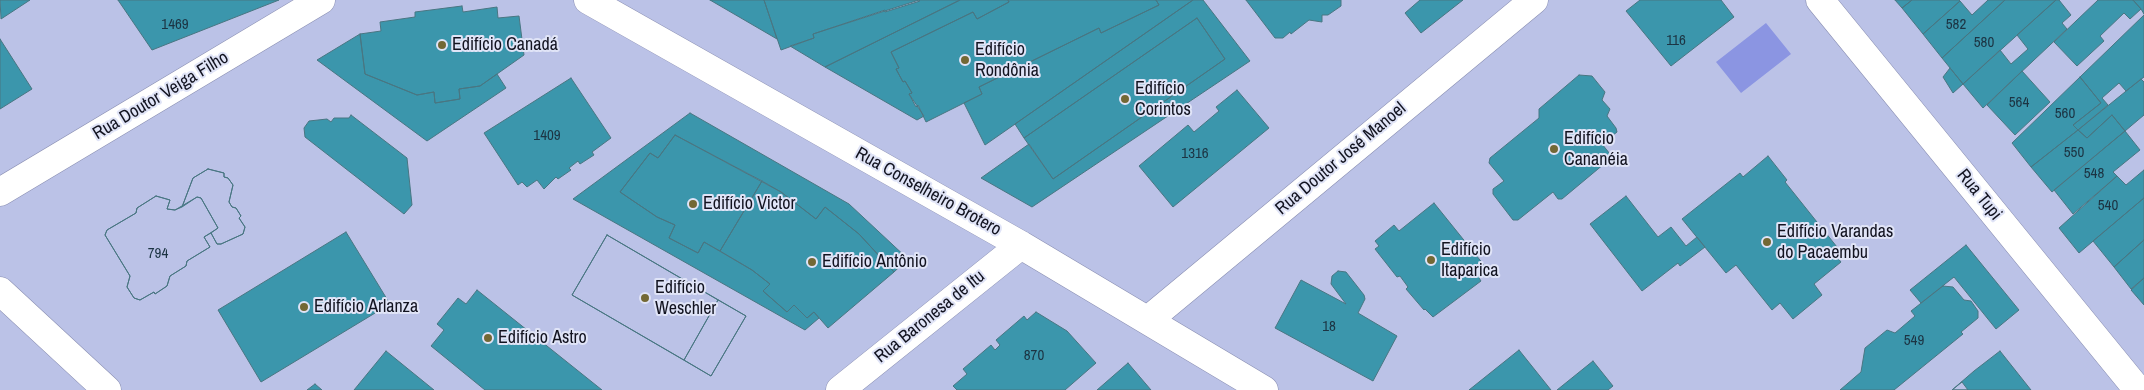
<!DOCTYPE html>
<html>
<head>
<meta charset="utf-8">
<style>
  body { margin:0 }
  canvas { display:block; background:#bbc2e7 }
</style>
</head>
<body>
<canvas width="2144" height="390"></canvas>
<script>
const ctx = document.querySelector('canvas').getContext('2d');
ctx.lineJoin = 'round';
function paint(path, color) { ctx.fillStyle = color; ctx.fill(path, 'evenodd'); }
const toPath = rows => new Path2D(rows.map(r => 'M' + r).join(''));
function strokePath(path, color, width, dash) { ctx.strokeStyle = color; ctx.lineWidth = width; ctx.lineCap = dash ? 'butt' : 'round'; ctx.setLineDash(dash || []); ctx.stroke(path); }
function write(font, color, halo, rows, align = 'center') {
  ctx.font = font + ' "Archivo Narrow",sans-serif'; ctx.lineWidth = 4; ctx.setLineDash([]); ctx.textBaseline = 'middle'; ctx.strokeStyle = halo; ctx.fillStyle = color; for (const [text, x, y, turn = 0] of rows) {
    ctx.save(); ctx.translate(x, y); ctx.rotate((+turn || 0) * Math.PI / 180); ctx.textAlign = isNaN(turn) ? turn : align; if (halo) ctx.strokeText(text, 0, 0); ctx.fillText(text, 0, 0); ctx.restore();
  }
}
paint(toPath([
  [1766,23,1791,54,1741,93,1716,62]
]), '#8b95e2');
const building = toPath([
  [0,0,30,0,1,19,0,0],
  [118,0,279,0,152,50,118,0],
  [710,0,764,0,777,39,710,0],
  [764,0,919,0,920,1,885,12,885,10,813,34,814,38,781,50,764,0],
  [919,0,960,0,825,67,790,46,814,38,813,34,919,0],
  [960,0,1008,0,1009,2,977,19,973,12,891,52,899,68,896,69,903,82,905,81,912,93,909,94,924,116,917,120,825,67,960,0],
  [1008,0,1156,0,1159,5,1101,33,1099,28,979,87,982,94,926,122,918,105,916,107,909,94,912,93,905,81,903,82,896,69,899,68,891,52,973,12,977,19,1009,2,1008,0],
  [1156,0,1193,0,985,145,964,103,982,94,979,87,1099,28,1101,33,1159,5,1156,0],
  [1193,0,1203,0,1250,61,1032,207,981,178,1029,144,1053,179,1225,59,1197,18,1024,138,1015,124,1193,0],
  [1246,0,1341,0,1341,6,1328,15,1322,15,1322,22,1309,20,1291,34,1290,32,1283,38,1275,38,1246,0],
  [1420,0,1463,0,1421,33,1405,13,1420,0],
  [1640,0,1721,0,1734,17,1671,66,1626,11,1640,0],
  [1895,0,1912,0,1902,8,1895,0],
  [1912,0,1959,0,1960,1,1923,34,1902,8,1912,0],
  [1988,0,2005,0,1942,58,1923,34,1960,1,1972,15,1988,0],
  [2005,0,2056,0,1963,84,1942,58,2005,0],
  [2056,0,2059,0,2071,15,2062,23,2067,29,1983,108,1963,84,2000,50,2011,64,2028,49,2017,35,2056,0],
  [2098,0,2133,0,2141,9,2130,19,2124,13,2100,36,2104,41,2077,66,2054,42,2098,0],
  [2133,0,2144,0,2144,14,2141,9,2133,0],
  [462,6,463,12,497,7,498,18,519,16,524,55,480,86,459,89,460,99,435,103,434,92,417,95,365,74,360,34,381,31,380,22,415,17,415,12,462,6],
  [2144,15,2144,77,2126,91,2119,83,2102,98,2108,105,2078,130,2073,125,2101,103,2080,77,2144,15],
  [1197,18,1225,59,1053,179,1024,138,1197,18],
  [360,34,365,74,417,95,434,92,435,103,460,99,459,89,480,86,497,74,506,88,427,141,317,60,360,34],
  [0,39,32,89,0,109,0,39],
  [1950,68,1963,84,1953,93,1943,77,1950,68],
  [2022,71,2050,102,2015,135,1987,105,2022,71],
  [1579,75,1592,76,1605,92,1602,100,1610,109,1607,116,1616,128,1617,132,1602,144,1610,154,1610,159,1562,199,1558,199,1553,192,1518,220,1513,220,1493,194,1493,189,1504,181,1489,163,1490,158,1539,118,1539,109,1579,75],
  [2080,77,2101,103,2073,125,2078,130,2031,167,2012,143,2080,77],
  [571,78,611,138,592,152,594,155,580,164,578,161,569,168,571,170,558,179,556,177,544,189,537,180,527,187,522,182,518,185,484,133,571,78],
  [2141,79,2144,82,2144,115,2125,131,2112,115,2087,138,2078,130,2141,79],
  [1237,90,1269,128,1173,207,1139,166,1188,125,1194,132,1219,111,1216,107,1237,90],
  [690,113,849,204,908,259,894,272,859,234,825,207,816,219,781,192,675,135,658,158,650,153,620,192,657,217,675,225,669,238,698,253,704,242,752,270,770,284,763,291,787,312,794,305,807,318,814,312,819,318,805,330,573,199,690,113],
  [351,115,407,158,412,205,404,214,305,137,304,128,309,121,327,119,331,122,334,118,349,118,351,115],
  [2112,115,2125,131,2052,192,2031,167,2078,130,2087,138,2112,115],
  [2125,131,2140,150,2113,172,2117,176,2073,214,2054,190,2125,131],
  [675,135,762,181,720,251,704,242,698,253,669,238,675,225,657,217,620,192,650,153,658,158,675,135],
  [1768,156,1787,180,1785,182,1841,252,1836,256,1841,262,1814,284,1822,295,1793,319,1780,303,1772,310,1736,265,1726,273,1682,219,1740,173,1743,177,1768,156],
  [208,169,224,173,224,177,228,178,233,185,229,202,232,207,236,208,241,216,239,218,245,227,243,234,221,244,217,244,211,233,218,228,201,198,197,197,182,207,193,178,208,169],
  [208,169,224,173,224,177,228,178,233,185,229,202,232,207,236,208,241,216,239,218,245,227,243,234,221,244,217,244,211,233,204,237,210,247,187,261,186,266,170,276,167,286,155,294,154,292,140,300,134,298,127,287,130,276,105,235,107,230,136,213,137,208,156,196,170,200,167,209,175,210,182,207,193,178,208,169],
  [2144,170,2144,198,2079,253,2059,228,2117,176,2126,185,2144,170],
  [762,181,781,192,816,219,825,207,859,234,894,272,828,328,814,312,807,318,794,305,787,312,763,291,770,284,752,270,720,251,762,181],
  [156,196,170,200,167,209,175,210,197,197,201,198,218,228,204,237,210,247,187,261,186,266,170,276,167,286,155,294,154,292,140,300,134,298,127,287,130,276,105,235,107,230,136,213,137,208,156,196],
  [1626,196,1658,237,1671,227,1686,246,1697,237,1705,247,1680,266,1678,263,1642,291,1590,224,1626,196],
  [2144,198,2144,240,2114,267,2093,241,2144,198],
  [1434,203,1488,270,1479,278,1481,281,1433,317,1425,309,1424,310,1406,289,1408,287,1400,276,1397,277,1375,249,1379,246,1375,241,1394,225,1399,231,1434,203],
  [346,232,390,304,261,382,218,310,346,232],
  [607,235,718,300,684,360,572,295,607,235],
  [607,235,746,316,711,376,572,295,607,235],
  [2144,240,2144,278,2131,289,2114,267,2144,240],
  [1966,245,2019,310,1996,329,1954,277,1921,303,1910,290,1966,245],
  [1338,271,1346,272,1364,295,1365,299,1358,313,1397,336,1373,381,1275,328,1301,280,1346,304,1331,284,1332,276,1338,271],
  [2144,278,2144,305,2131,290,2144,278],
  [1943,286,1953,287,1964,300,1971,301,1978,311,1978,318,1961,332,1963,334,1894,390,1840,390,1861,372,1865,348,1887,330,1895,333,1915,316,1911,311,1943,286],
  [477,290,602,390,485,390,431,346,444,330,437,324,458,298,466,304,477,290],
  [718,300,746,316,711,376,684,360,718,300],
  [1036,312,1067,331,1096,363,1065,390,957,390,953,386,967,374,963,369,991,345,995,350,1000,345,996,340,1024,316,1027,320,1036,312],
  [1519,350,1551,390,1469,390,1519,350],
  [386,351,434,390,354,390,386,351],
  [2000,351,2031,390,1952,390,1974,371,2000,351],
  [1593,361,1613,386,1608,390,1557,390,1593,361],
  [1128,363,1151,390,1097,390,1128,363],
  [1962,382,1968,390,1952,390,1962,382],
  [315,384,322,390,307,390,315,384]
]);
paint(building, '#3b96ac');
strokePath(building, '#497682', 1);
const street = toPath([
  [588,0,1021,245,1264,390],
  [1820,0,2138,390],
  [0,291,107,390],
  [1148,320,1534,0],
  [840,390,1021,245]
]);
const secondary = toPath([
  [0,192,321,0]
]);
strokePath(street, '#898eb2', 29);
strokePath(secondary, '#898eb2', 29);
strokePath(street, '#fff', 28);
strokePath(secondary, '#fff', 28);
for (const [x, y, r, color] of [
  [442,45,5,"#736835"],
  [965,60,5,"#736835"],
  [1125,99,5,"#736835"],
  [1554,149,5,"#736835"],
  [693,204,5,"#736835"],
  [1767,242,5,"#736835"],
  [1431,260,5,"#736835"],
  [812,262,5,"#736835"],
  [645,298,5,"#736835"],
  [304,307,5,"#736835"],
  [488,338,5,"#736835"]
]) { const dot = new Path2D(); dot.arc(x, y, r, 0, 2 * Math.PI); ctx.fillStyle = color; ctx.fill(dot); strokePath(dot, '#e0e4f7', 2); }
write('15px', '#1c3443', null, [
  ["1469",175,25],
  ["582",1956,25],
  ["116",1676,41],
  ["580",1984,43],
  ["564",2019,103],
  ["560",2065,114],
  ["1409",547,136],
  ["550",2074,153],
  ["1316",1195,154],
  ["548",2094,174],
  ["540",2108,206],
  ["794",158,254],
  ["18",1329,327],
  ["549",1914,341],
  ["870",1034,356]
]);
write('18px', '#121320', '#e0e4f7', [
  ["Edifício Canadá",452,45],
  ["Edifício",975,50],
  ["Rondônia",975,71],
  ["Edifício",1135,89],
  ["Corintos",1135,110],
  ["Edifício",1564,139],
  ["Cananéia",1564,160],
  ["Edifício Victor",703,204],
  ["Edifício Varandas",1777,232],
  ["do Pacaembu",1777,253],
  ["Edifício",1441,250],
  ["Itaparica",1441,271],
  ["Edifício Antônio",822,262],
  ["Edifício",655,288],
  ["Weschler",655,309],
  ["Edifício Arlanza",314,307],
  ["Edifício Astro",498,338]
], 'left');
write('18px', '#121320', '#e0e4f7', [
  ["Rua Doutor Veiga Filho",161,96,-31],
  ["Rua Doutor José Manoel",1341,159,-40],
  ["Rua Conselheiro Brotero",928,192,29],
  ["Rua Tupi",1979,195,51],
  ["Rua Baronesa de Itu",930,317,-39]
]);
</script>
</body>
</html>
